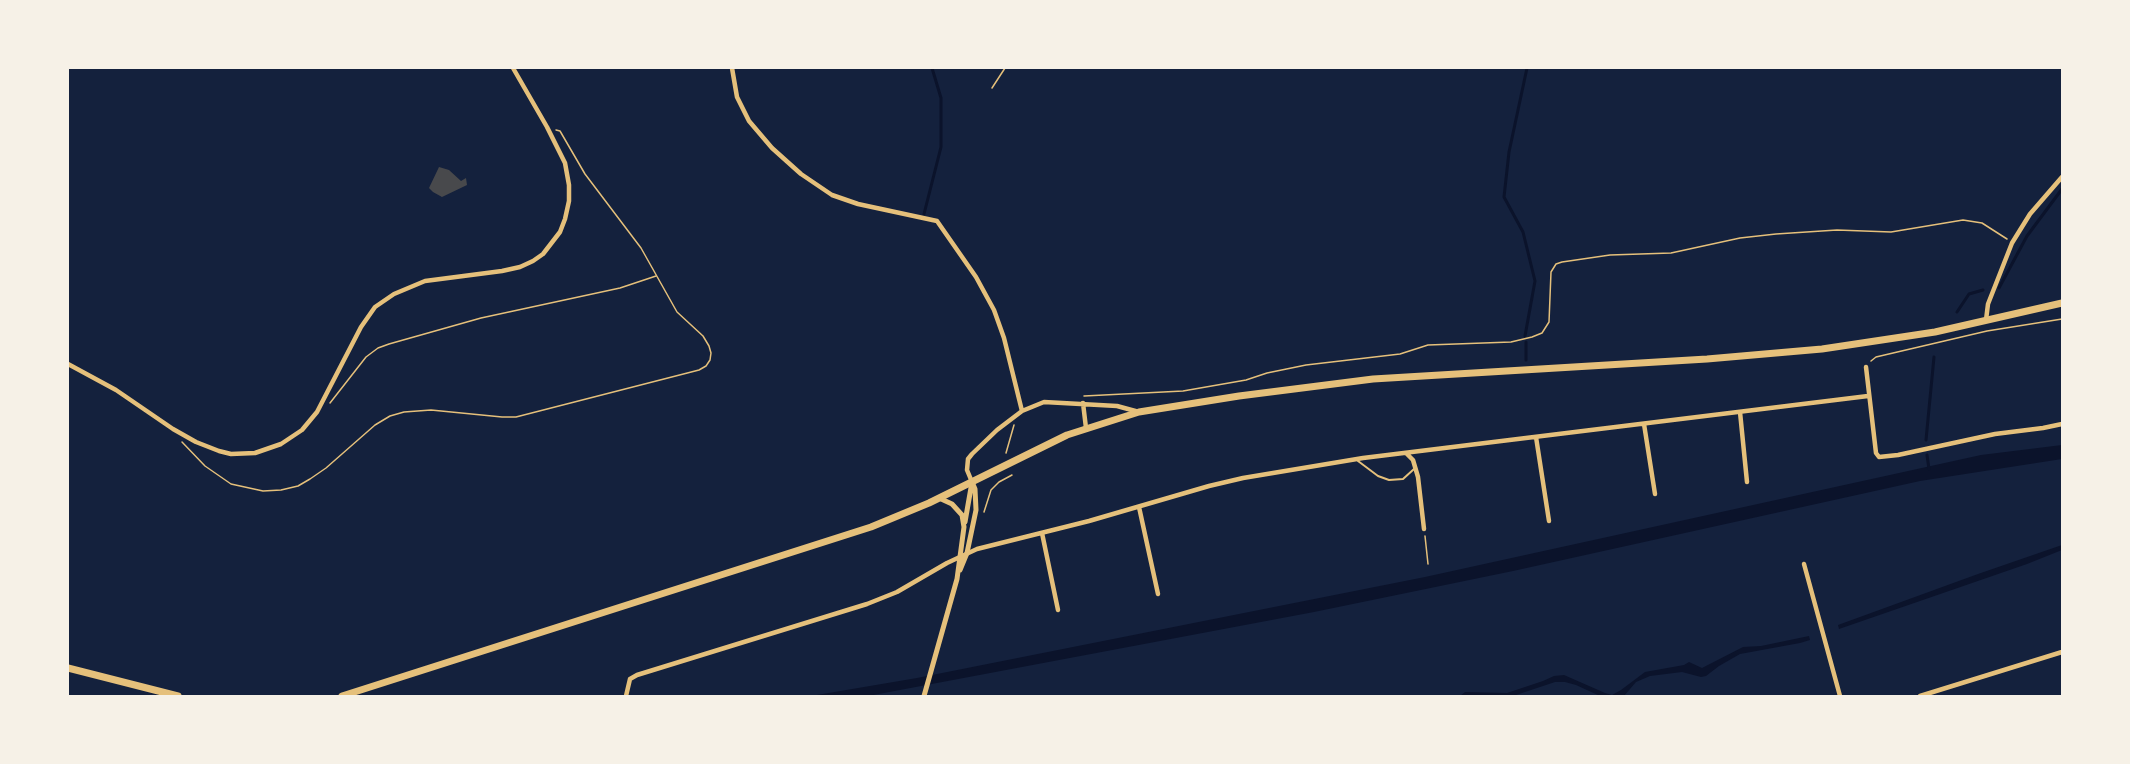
<!DOCTYPE html>
<html>
<head>
<meta charset="utf-8">
<style>
  body { margin:0 }
  #map { position:relative; width:2130px; height:764px; overflow:hidden; background:#14213d; font-family:"Playfair Display",serif }
  canvas { display:block }
  .frame { position:absolute; inset:0; border:69px solid #f6f1e7; pointer-events:none }
</style>
</head>
<body>
<div id="map">
<canvas width="2130" height="764"></canvas>
<div class="frame"></div>
</div>
<script>
const ctx = document.querySelector('canvas').getContext('2d');
ctx.lineJoin = 'round';
function paint(path, color) { ctx.fillStyle = color; ctx.fill(path, 'evenodd'); }
const toPath = rows => new Path2D(rows.map(r => 'M' + r).join(''));
function strokePath(path, color, width, dash) { ctx.strokeStyle = color; ctx.lineWidth = width; ctx.lineCap = dash ? 'butt' : 'round'; ctx.setLineDash(dash || []); ctx.stroke(path); }
paint(toPath([
  [2062,445,2062,459,1920,481,1513,571,1314,612,868,696,811,696,917,678,1425,577,1981,455],
  [2062,545,2062,550,2027,564,1839,629,1838,625,1978,574],
  [1809,636,1810,640,1800,643,1740,654,1719,666,1706,676,1701,677,1682,672,1650,676,1636,682,1624,696,1600,696,1576,685,1565,682,1555,682,1513,696,1460,696,1465,692,1507,693,1543,681,1554,676,1564,675,1605,693,1612,695,1621,690,1645,672,1684,665,1689,662,1702,668,1743,647,1761,646]
]), '#0b132b');
strokePath(toPath([
  [924,214,941,147,941,98,932,68],
  [1999,288,2027,236,2062,189],
  [1957,312,1969,294,1983,290],
  [1525,336,1535,281,1523,232,1504,197,1509,152,1527,68],
  [1526,342,1526,360],
  [1926,440,1934,357],
  [1927,455,1929,469]
]), '#0b132b', 3);
paint(toPath([
  [439,167,449,170,461,181,466,178,467,185,442,197,433,192,429,188]
]), '#48494c');
strokePath(toPath([
  [992,88,1005,68],
  [1871,361,1876,357,1987,331,2062,319],
  [1084,396,1183,391,1246,380,1267,373,1306,365,1400,354,1428,345,1511,342,1532,337,1542,333,1549,322,1551,272,1556,264,1562,262,1610,255,1671,253,1740,238,1776,234,1837,230,1891,232,1963,220,1982,223,2007,239],
  [330,403,366,357,378,348,389,344,481,318,620,288,656,276],
  [182,442,205,466,231,484,263,491,281,490,298,486,310,479,326,468,375,425,390,416,404,412,431,410,502,417,516,417,699,370,706,366,710,360,711,353,709,346,703,336,677,312,641,248,585,174,560,131,556,130],
  [1006,453,1014,425],
  [984,512,991,490,999,482,1012,475],
  [1425,536,1428,564]
]), '#e5c07b', 1.5);
strokePath(toPath([
  [1358,461,1378,476,1389,480,1403,479,1414,469]
]), '#e5c07b', 2);
strokePath(toPath([
  [732,68,737,97,749,121,772,148,801,174,832,195,858,204,937,221,976,277,994,310,1004,338,1022,411],
  [1986,320,1988,304,2012,243,2030,214,2062,177],
  [68,364,116,390,173,429,196,442,219,451,231,454,255,453,281,444,302,430,317,412,361,327,375,307,394,294,425,281,502,271,520,267,533,261,543,254,560,232,565,219,569,201,569,185,565,163,547,127,513,68],
  [1866,367,1876,453,1879,457,1898,455,1995,434,2043,428,2062,424],
  [1083,403,1086,428],
  [1740,412,1747,482],
  [1644,424,1655,494],
  [1536,437,1549,521],
  [1406,453,1413,460,1418,477,1424,529],
  [972,482,967,470,968,459,972,454,997,430,1022,411,1044,402,1117,406,1139,412],
  [1139,507,1158,594],
  [1042,533,1058,610],
  [1804,564,1840,696],
  [626,696,630,679,637,675,867,604,897,592,947,563,977,549,1089,521,1209,486,1243,478,1363,458,1868,396],
  [1920,696,2062,652]
]), '#e5c07b', 4.5);
strokePath(toPath([
  [965,522,972,482],
  [960,570,967,553,976,510,975,489,972,482],
  [924,696,957,579,964,527,962,515,952,504,939,498]
]), '#e5c07b', 5);
strokePath(toPath([
  [68,668,178,696],
  [342,696,871,527,929,503,1067,435,1139,412,1239,396,1373,379,1707,359,1822,349,1935,332,2062,303]
]), '#e5c07b', 7);
</script>
</body>
</html>
